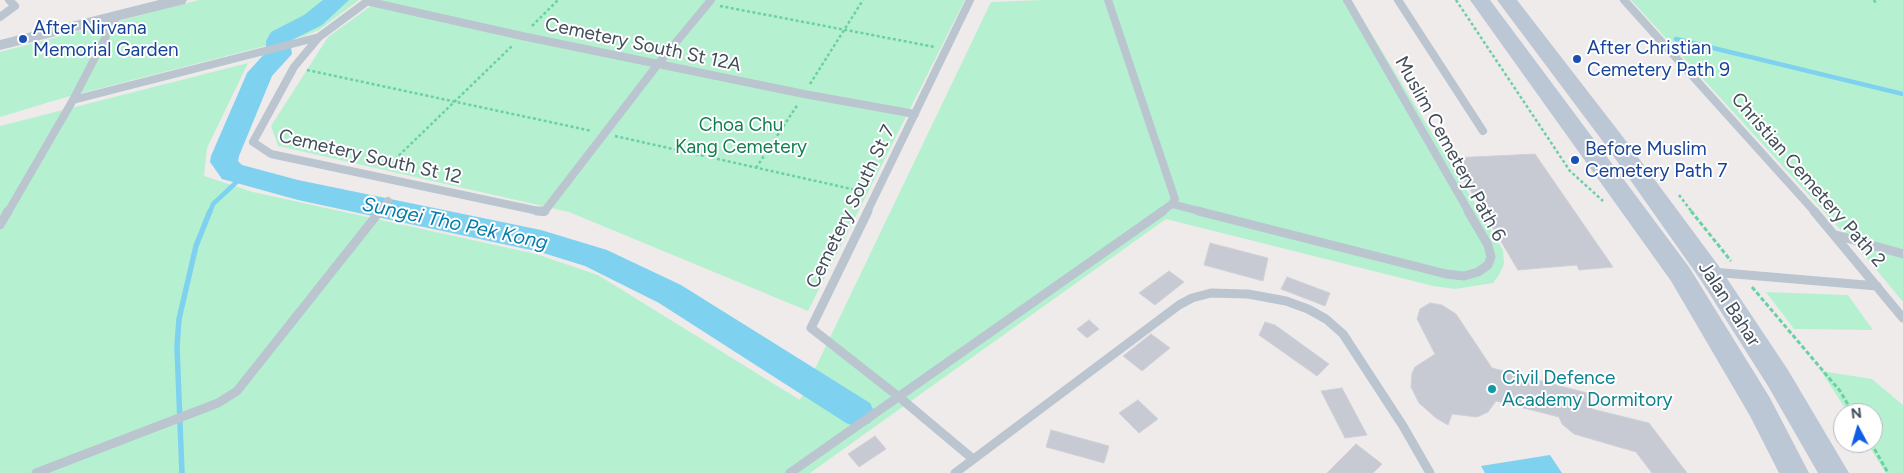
<!DOCTYPE html>
<html>
<head>
<meta charset="utf-8">
<style>
  body { margin:0 }
  #map { position:relative; width:1903px; height:473px; overflow:hidden; background:#efebeb; font-family:Figtree,sans-serif }
  canvas { display:block }
  .north { position:absolute; left:1833px; top:403px; width:50px; height:50px; box-sizing:border-box; background:#fff; border:1px solid #b4b8bd; border-radius:50%; rotate:354deg; font-size:14px; font-weight:700; line-height:20px; text-align:center; color:#434d5a }
  .north::after { content:''; display:block; margin:auto; width:18px; height:22px; background:#0e5de5; clip-path:polygon(50% 0,100% 100%,50% 72%,0 100%) }
</style>
</head>
<body>
<div id="map">
<canvas width="1903" height="473"></canvas>
<div class="north">N</div>
</div>
<script>
const ctx = document.querySelector('canvas').getContext('2d');
ctx.lineJoin = 'round';
function paint(path, color) { ctx.fillStyle = color; ctx.fill(path, 'evenodd'); }
const toPath = rows => new Path2D(rows.map(r => 'M' + r).join(''));
function strokePath(path, color, width, dash) { ctx.strokeStyle = color; ctx.lineWidth = width; ctx.lineCap = dash ? 'butt' : 'round'; ctx.setLineDash(dash || []); ctx.stroke(path); }
function write(font, color, halo, rows, align = 'center') {
  ctx.font = font + ' Figtree,sans-serif'; ctx.lineWidth = 4; ctx.setLineDash([]); ctx.textBaseline = 'middle'; ctx.strokeStyle = halo; ctx.fillStyle = color; for (const [text, x, y, turn = 0] of rows) {
    ctx.save(); ctx.translate(x, y); ctx.rotate((+turn || 0) * Math.PI / 180); ctx.textAlign = isNaN(turn) ? turn : align; if (halo) ctx.strokeText(text, 0, 0); ctx.fillText(text, 0, 0); ctx.restore();
  }
}
paint(toPath([
  [199,0,359,0,319,30,304,36,63,98,0,117,0,52],
  [379,0,965,0,808,311,569,212,278,146,271,126,328,37],
  [1043,0,1351,0,1503,250,1504,264,1499,275,1493,283,1455,289,1433,286,1166,219,810,473,0,473,0,126,248,63,207,148,204,176,253,192,536,254,598,275,800,400,991,2],
  [1631,0,1903,0,1903,302,1870,262],
  [1766,292,1848,295,1873,330,1794,329],
  [1821,371,1872,379,1903,405,1903,473,1886,473,1867,443,1873,443,1873,413,1848,413]
]), '#b5f1d0');
paint(toPath([
  [1550,455,1562,473,1485,473,1481,466]
]), '#7fd1f0');
strokePath(toPath([
  [1676,39,1903,94],
  [210,212,213,204,243,176]
]), '#7fd1f0', 4.5);
strokePath(toPath([
  [182,473,177,347,179,319,196,246,210,211]
]), '#7fd1f0', 5.5);
paint(toPath([
  [323,0,349,0,322,25,290,41,292,54,272,76,239,156,238,161,242,165,298,180,541,230,607,250,681,285,870,403,875,413,870,423,858,428,846,423,659,303,585,266,540,252,298,200,222,179,210,162,211,156,247,73,266,52,266,41,271,32,304,15,323,0]
]), '#7fd1f0');
const building = toPath([
  [1535,154,1613,267,1579,270,1577,265,1518,270,1451,158,1535,154],
  [1210,243,1268,258,1263,281,1204,265,1210,243],
  [1169,271,1184,282,1155,305,1139,293,1169,271],
  [1287,277,1330,293,1325,306,1281,289,1287,277],
  [1430,303,1442,305,1456,314,1492,368,1591,394,1592,409,1649,423,1687,473,1652,473,1636,452,1574,434,1562,424,1559,417,1496,401,1488,412,1477,417,1452,414,1448,425,1436,418,1419,403,1411,387,1412,373,1415,367,1435,354,1417,319,1420,309,1430,303],
  [1089,320,1099,329,1087,338,1077,329,1089,320],
  [1265,322,1275,325,1329,364,1317,376,1259,335,1265,322],
  [1151,334,1170,348,1142,371,1123,356,1151,334],
  [1342,388,1367,435,1345,438,1321,391,1342,388],
  [1138,400,1158,419,1139,433,1119,413,1138,400],
  [1051,430,1109,446,1104,463,1046,447,1051,430],
  [875,436,886,449,859,467,848,454,875,436],
  [1356,444,1382,464,1373,473,1327,473,1356,444]
]);
paint(building, '#c7cad2');
strokePath(building, '#cfd1d8', 1);
strokePath(toPath([
  [1456,0,1570,171,1603,201],
  [1874,0,1876,4],
  [720,6,935,47],
  [532,26,558,0],
  [307,70,592,131],
  [810,84,863,0],
  [615,136,865,192],
  [387,167,513,45],
  [756,168,798,104],
  [1679,195,1692,212]
]), '#6bd0a5', 2.5, [3, 2.5]);
strokePath(toPath([
  [1691,211,1731,261],
  [1752,287,1840,391,1853,413],
  [1871,443,1888,473]
]), '#6bd0a5', 3, [4.5, 2.5]);
strokePath(toPath([
  [1108,0,1175,199,1172,204,1161,212],
  [1347,0,1469,212],
  [1398,0,1483,131],
  [1624,0,1815,212],
  [366,1,522,36,804,94,915,114],
  [0,17,15,6,9,0],
  [319,37,294,67,253,142,271,154,543,212],
  [73,100,319,37,369,0],
  [1172,204,1203,212],
  [8,212,73,100,117,15],
  [379,212,388,201],
  [544,212,658,64,711,0],
  [867,212,970,0]
]), '#bbc5cf', 8);
strokePath(toPath([
  [537,211,545,211],
  [868,211,811,328,899,397,973,459],
  [1198,211,1446,274,1464,276,1478,272,1488,265,1491,257,1488,245,1468,211],
  [1814,211,1903,318],
  [0,225,8,211],
  [1836,235,1903,254],
  [1712,272,1877,286],
  [36,473,218,403,237,391,380,211],
  [790,473,1163,211],
  [955,473,1179,305,1192,298,1211,293,1248,294,1286,301,1308,309,1326,319,1343,334,1403,426,1430,473]
]), '#bbc5cf', 9);
paint(toPath([
  [159,0,187,0,185,4,0,50,0,40,159,0]
]), '#bbc5cf');
paint(toPath([
  [1470,0,1490,0,1689,267,1770,398,1809,473,1779,473,1750,416,1671,281,1470,0],
  [1497,0,1517,0,1623,137,1718,265,1788,370,1849,473,1818,473,1768,386,1700,279,1607,147,1497,0]
]), '#bcc7d6');
for (const [x, y, r, color] of [
  [23,39,5,"#1a4fb4"],
  [1577,59,5,"#1a4fb4"],
  [1575,160,5,"#1a4fb4"],
  [1492,389,5,"#0f9aa8"]
]) { const dot = new Path2D(); dot.arc(x, y, r, 0, 2 * Math.PI); ctx.fillStyle = color; ctx.fill(dot); strokePath(dot, '#fff', 2); }
write('19px', '#164399', '#fff', [
  ["After Nirvana",33,28],
  ["Memorial Garden",33,50],
  ["After Christian",1587,48],
  ["Cemetery Path 9",1587,70],
  ["Before Muslim",1585,149],
  ["Cemetery Path 7",1585,171]
], 'left');
write('19px', '#434d5a', '#fff', [
  ["Cemetery South St 12A",643,45,12],
  ["Muslim Cemetery Path 6",1450,149,61],
  ["Cemetery South St 12",370,157,13],
  ["Christian Cemetery Path 2",1808,180,49],
  ["Cemetery South St 7",851,207,-64],
  ["Jalan Bahar",1729,304,57]
]);
write('19px', '#117e4f', '#fff', [
  ["Choa Chu",741,125],
  ["Kang Cemetery",741,147]
]);
write('19px', '#0d838f', '#fff', [
  ["Civil Defence",1502,378],
  ["Academy Dormitory",1502,400]
], 'left');
write('italic 20px', '#047dac', '#fff', [
  ["Sungei Tho Pek Kong",455,224,12]
]);
</script>
</body>
</html>
